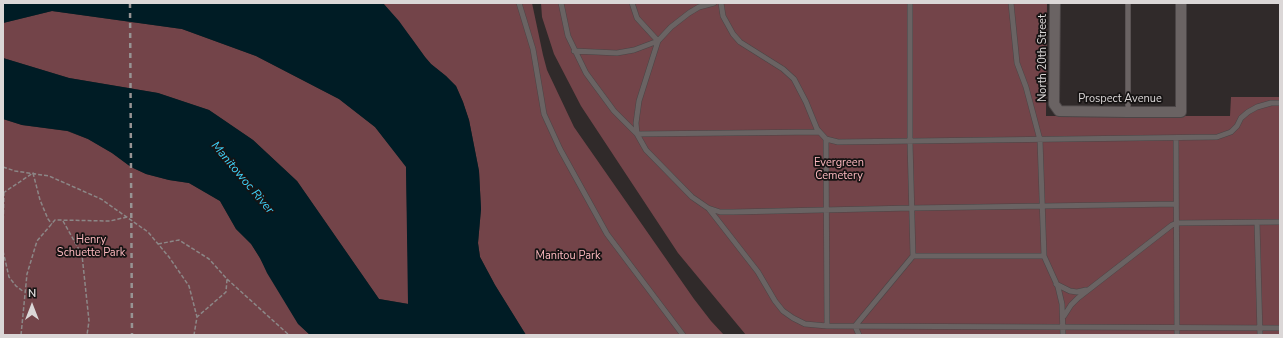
<!DOCTYPE html>
<html>
<head>
<meta charset="utf-8">
<style>
  body { margin:0 }
  #map { position:relative; width:1283px; height:338px; overflow:hidden; background:#302a2a; font-family:"Nunito Sans",sans-serif }
  canvas { display:block }
  .frame { position:absolute; inset:0; border:4px solid #dbd7d7; pointer-events:none }
  .north { position:absolute; left:12px; top:286px; width:40px; height:40px; -webkit-text-stroke:3px #161313; paint-order:stroke; rotate:0deg; font-size:11px; font-weight:700; line-height:16px; text-align:center; color:#dbd7d7 }
  .north::after { content:''; display:block; margin:auto; width:14px; height:18px; background:#dbd7d7; clip-path:polygon(50% 0,100% 100%,50% 72%,0 100%) }
</style>
</head>
<body>
<div id="map">
<canvas width="1283" height="338"></canvas>
<div class="frame"></div>
<div class="north">N</div>
</div>
<script>
const ctx = document.querySelector('canvas').getContext('2d');
ctx.lineJoin = 'round';
function paint(path, color) { ctx.fillStyle = color; ctx.fill(path, 'evenodd'); }
const toPath = rows => new Path2D(rows.map(r => 'M' + r).join(''));
function strokePath(path, color, width, dash) { ctx.strokeStyle = color; ctx.lineWidth = width; ctx.lineCap = dash ? 'butt' : 'round'; ctx.setLineDash(dash || []); ctx.stroke(path); }
function write(font, color, halo, rows, align = 'center') {
  ctx.font = font + ' "Nunito Sans",sans-serif'; ctx.lineWidth = 3.5; ctx.setLineDash([]); ctx.textBaseline = 'middle'; ctx.strokeStyle = halo; ctx.fillStyle = color; for (const [text, x, y, turn = 0] of rows) {
    ctx.save(); ctx.translate(x, y); ctx.rotate((+turn || 0) * Math.PI / 180); ctx.textAlign = isNaN(turn) ? turn : align; if (halo) ctx.strokeText(text, 0, 0); ctx.fillText(text, 0, 0); ctx.restore();
  }
}
paint(toPath([
  [383,3,532,3,543,55,547,70,574,127,694,299,711,321,724,335,526,335,495,285,480,257,478,243,481,209,479,171,469,120,463,102,456,86,446,76,431,64,425,57,412,39],
  [541,3,1047,3,1046,116,1230,116,1231,97,1280,97,1280,335,746,335,678,253,581,106,554,54,542,17],
  [52,11,182,29,256,56,339,99,375,127,406,166,409,304,379,299,297,181,253,140,209,110,158,93,69,78,3,58,3,23],
  [3,119,22,125,67,131,88,139,112,153,131,167,146,174,169,180,189,183,220,201,236,229,251,243,298,323,310,335,3,335]
]), '#734449');
paint(toPath([
  [3,3,383,3,399,21,425,57,431,64,446,76,456,86,463,102,469,120,479,171,481,209,478,243,480,257,495,285,526,335,310,335,298,324,267,273,260,258,251,244,236,229,220,201,189,183,169,180,146,174,131,167,112,153,88,139,68,131,22,125,3,119,3,58,69,78,158,93,209,110,253,140,297,181,379,299,408,304,406,167,375,127,339,99,256,56,182,29,52,11,3,23]
]), '#001c25');
const service = toPath([
  [519,3,533,49,544,114,560,149,607,234,683,335],
  [561,3,568,36,586,73,614,111,637,134,819,132],
  [714,3,699,7,689,13,671,27,658,41,639,101,636,123,637,134,646,150,692,197,708,208,720,212,733,212,912,208,1176,204],
  [721,3,723,16,733,34,740,42,783,69,794,79,806,102,817,129,826,139,838,142,1217,137,1231,132,1237,126,1241,118,1248,112,1257,107,1271,103,1280,103],
  [910,3,910,142,913,256],
  [1011,3,1017,63,1026,87,1040,140,1044,256,1058,287,1062,304,1063,335],
  [574,51,617,53,634,50,658,41,637,18,632,3],
  [1128,112,1128,3],
  [1176,138,1177,335],
  [826,139,827,326],
  [709,209,758,272,775,301,783,311,793,318,805,324,827,326,1280,328],
  [1257,222,1260,335],
  [1056,284,1070,291,1077,292,1086,290],
  [1064,316,1071,305,1078,298,1172,225,1177,223,1280,222],
  [859,335,855,326,913,256,1044,256]
]);
const minor = toPath([
  [1055,3,1054,104,1059,111,1128,112,1181,112,1181,3]
]);
strokePath(service, '#4b4546', 6);
strokePath(minor, '#4b4546', 12);
strokePath(toPath([
  [3,167,15,171,49,176,101,199,148,232,169,257,189,286,197,317,194,335],
  [3,193,33,173,40,200,48,219,52,224],
  [63,221,82,255,89,321,87,335],
  [3,232,4,192],
  [158,244,179,240,209,259,227,279,226,292,197,317],
  [3,251,9,277,16,286,24,292],
  [227,279,289,335],
  [21,335,27,274,37,241,55,220,110,221,127,217]
]), '#8c8787', 1.5, [4, 2]);
strokePath(service, '#6a6363', 5);
strokePath(minor, '#6a6363', 10);
strokePath(toPath([
  [130,3,132,335]
]), '#979393', 2.5, [5, 5]);
write('11px', '#dbd7d7', '#161313', [
  ["North 20th Street",1043,58,-90],
  ["Prospect Avenue",1120,99]
]);
write('11px', '#fcb8be', '#161313', [
  ["Evergreen",839,163],
  ["Cemetery",839,176],
  ["Henry",91,240],
  ["Schuette Park",91,253],
  ["Manitou Park",568,256]
]);
write('italic 12px', '#3ed1f8', '#161313', [
  ["Manitowoc River",242,178,50]
]);
</script>
</body>
</html>
